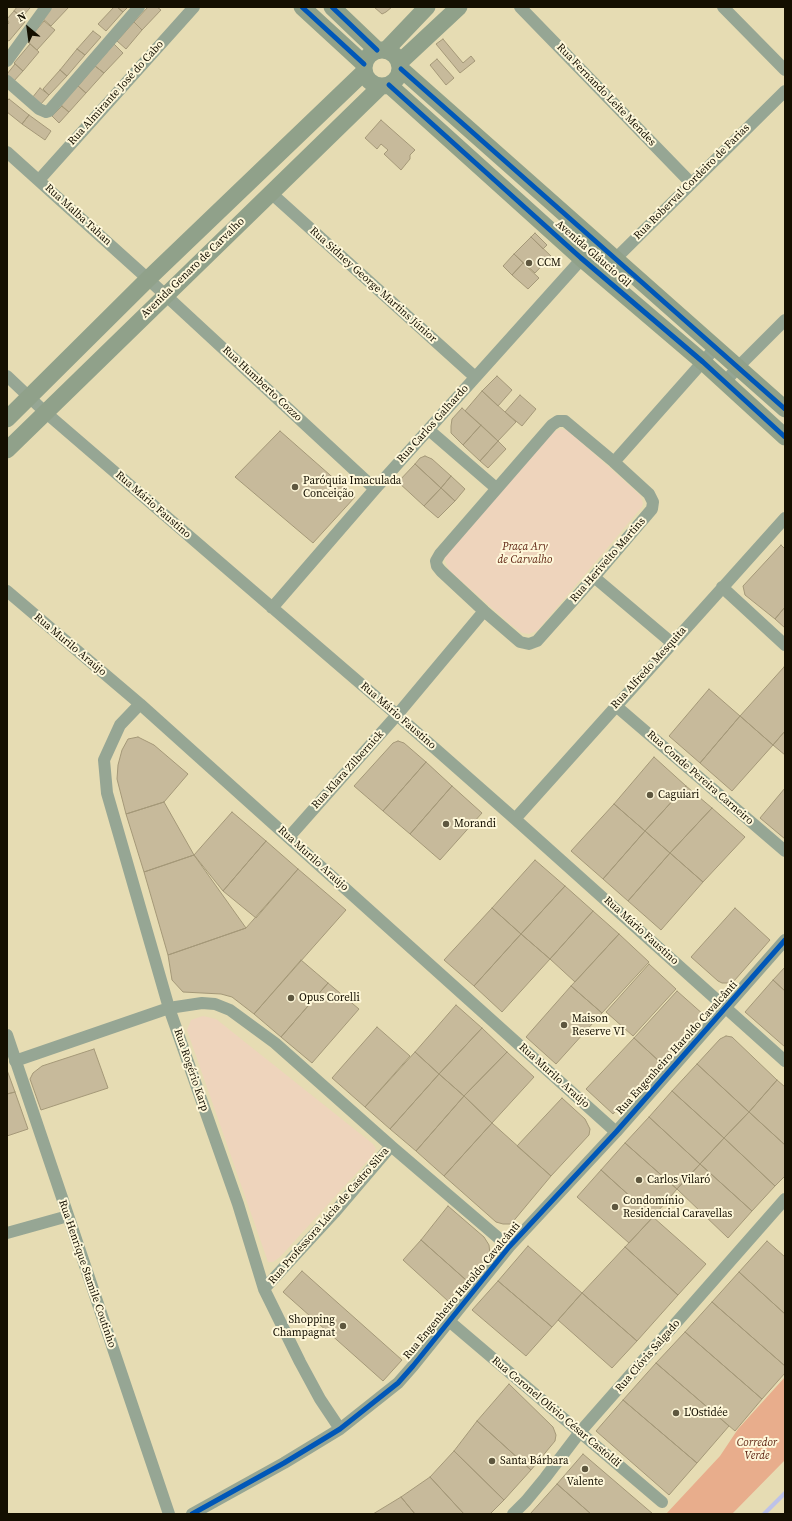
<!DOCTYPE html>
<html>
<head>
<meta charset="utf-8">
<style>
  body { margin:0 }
  #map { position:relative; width:792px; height:1521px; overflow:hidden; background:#e6dcb3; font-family:"Source Serif 4",serif }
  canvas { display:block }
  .frame { position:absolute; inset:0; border:8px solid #140f00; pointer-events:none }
  .north { position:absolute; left:8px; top:8px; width:40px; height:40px; -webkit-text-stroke:3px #fef7d9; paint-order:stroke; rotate:331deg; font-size:11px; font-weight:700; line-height:16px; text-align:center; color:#140f00 }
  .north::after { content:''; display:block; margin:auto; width:14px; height:18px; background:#140f00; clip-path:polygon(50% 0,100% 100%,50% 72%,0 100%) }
</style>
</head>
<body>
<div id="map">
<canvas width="792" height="1521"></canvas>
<div class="frame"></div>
<div class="north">N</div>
</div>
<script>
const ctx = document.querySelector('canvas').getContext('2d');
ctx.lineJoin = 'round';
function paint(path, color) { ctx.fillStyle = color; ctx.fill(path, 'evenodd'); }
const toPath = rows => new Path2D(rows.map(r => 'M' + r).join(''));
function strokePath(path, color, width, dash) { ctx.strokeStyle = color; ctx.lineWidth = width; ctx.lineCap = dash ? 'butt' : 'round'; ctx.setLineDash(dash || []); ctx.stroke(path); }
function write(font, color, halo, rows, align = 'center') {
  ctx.font = font + ' "Source Serif 4",serif'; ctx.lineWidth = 4; ctx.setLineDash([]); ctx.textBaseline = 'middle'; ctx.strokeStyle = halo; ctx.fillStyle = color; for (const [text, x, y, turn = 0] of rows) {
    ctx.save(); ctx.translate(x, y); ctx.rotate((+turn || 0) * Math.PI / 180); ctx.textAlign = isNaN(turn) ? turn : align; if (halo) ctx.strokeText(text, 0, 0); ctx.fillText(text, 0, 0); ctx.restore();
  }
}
paint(toPath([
  [560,429,567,430,598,457,640,495,643,503,642,507,537,631,529,634,522,633,510,624,449,570,445,561,445,555,552,433],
  [203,1016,216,1019,373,1144,376,1149,372,1156,280,1257,273,1262,268,1262,187,1030,191,1020]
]), '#eed4bc');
paint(toPath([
  [785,1377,785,1460,732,1514,666,1514,720,1456,738,1429]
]), '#e8ad8c');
strokePath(toPath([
  [764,1514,785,1493]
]), '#bdc2e8', 4);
const building = toPath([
  [17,7,29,7,30,8,22,17,14,11,17,7],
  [51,7,69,7,51,26,41,17,51,7],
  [114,7,117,7,123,12,106,31,98,24,114,7],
  [117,7,128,7,123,12,117,7],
  [148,7,157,7,161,10,142,30,134,22,148,7],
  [374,7,392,7,386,12,382,14,374,7],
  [14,11,22,17,25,22,9,41,7,40,7,25,9,23,7,19,14,11],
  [44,21,55,30,37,50,27,41,44,21],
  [134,22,142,30,126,49,117,41,134,22],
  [93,31,101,37,85,55,77,49,93,31],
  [443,39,463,63,471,56,475,61,460,73,436,44,443,39],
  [30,44,39,52,23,71,14,63,30,44],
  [114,44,123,53,104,73,95,66,114,44],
  [77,49,85,55,67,76,60,70,77,49],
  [437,59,454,78,446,85,430,65,437,59],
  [15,64,23,71,13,82,7,77,7,74,15,64],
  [95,66,104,73,86,93,78,86,95,66],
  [60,70,67,76,49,95,43,89,60,70],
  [78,86,86,93,69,112,60,105,78,86],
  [40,88,49,95,40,105,32,98,40,88],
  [9,99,29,115,22,124,7,112,7,101,9,99],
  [62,106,69,112,59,123,52,116,62,106],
  [29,115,51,131,45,140,22,124,29,115],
  [381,120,415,150,410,155,410,159,401,170,384,154,388,150,381,144,377,149,365,138,381,120],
  [535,233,547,245,543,249,531,237,535,233],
  [531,237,551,256,535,273,514,254,531,237],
  [514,254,523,263,512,275,503,266,514,254],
  [523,263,539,278,528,289,512,275,523,263],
  [497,376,512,390,498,406,482,391,497,376],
  [482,391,516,422,498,441,465,411,482,391],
  [520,395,536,409,522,426,505,412,520,395],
  [462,408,481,425,463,445,451,433,451,426,452,419,462,408],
  [481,425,498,441,480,461,463,445,481,425],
  [280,431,355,497,313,543,235,477,280,431],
  [498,441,506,449,488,468,480,461,498,441],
  [425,456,432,459,451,476,441,488,415,464,420,458,425,456],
  [415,464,441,488,424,506,398,482,415,464],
  [451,476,465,489,455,501,441,488,451,476],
  [441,488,455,501,438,518,424,506,441,488],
  [781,545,785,549,785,607,775,619,745,595,743,586,781,545],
  [785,607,785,628,775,619,785,607],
  [784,667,785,668,785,731,773,745,740,716,784,667],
  [709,689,740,716,700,763,669,736,709,689],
  [740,716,773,745,732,791,700,763,740,716],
  [785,731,785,755,773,745,785,731],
  [138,737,154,745,188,774,164,802,126,814,117,779,118,765,122,750,128,739,138,737],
  [398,741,404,743,426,762,383,811,354,786,393,743,398,741],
  [654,757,686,786,645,831,614,804,654,757],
  [426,762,452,786,410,834,383,811,426,762],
  [452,786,482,813,440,860,410,834,452,786],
  [686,786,712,808,670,853,645,831,686,786],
  [785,788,785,839,760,818,785,788],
  [164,802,194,855,144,872,126,814,164,802],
  [614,804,645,831,603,879,571,851,614,804],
  [712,808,745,837,703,882,670,853,712,808],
  [232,812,266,841,223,891,194,855,232,812],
  [645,831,670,853,628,901,603,879,645,831],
  [266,841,298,869,256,918,223,891,266,841],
  [670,853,703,882,661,930,628,901,670,853],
  [194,855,246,928,168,955,144,872,194,855],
  [535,860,565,886,521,934,492,908,535,860],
  [298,869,346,910,254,1014,232,997,221,994,183,992,172,980,168,955,246,928,298,869],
  [565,886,593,911,550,959,521,934,565,886],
  [492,908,521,934,474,986,444,960,492,908],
  [735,908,770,940,734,981,728,983,722,983,718,981,691,957,735,908],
  [593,911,619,934,575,982,550,959,593,911],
  [521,934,550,959,502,1012,474,986,521,934],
  [619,934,649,962,602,1013,571,986,619,934],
  [301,960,328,983,281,1037,254,1014,301,960],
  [649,964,676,989,633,1036,606,1012,649,964],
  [785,967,785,991,773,980,785,967],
  [773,980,785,991,785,1047,745,1012,773,980],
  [328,983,359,1009,312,1063,281,1037,328,983],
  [571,986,602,1013,556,1064,526,1037,571,986],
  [677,991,704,1015,661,1063,634,1038,677,991],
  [456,1005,482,1028,439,1074,415,1052,456,1005],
  [377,1027,410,1056,365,1107,332,1078,377,1027],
  [482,1028,507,1052,464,1096,439,1074,482,1028],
  [726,1036,732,1037,777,1080,749,1112,697,1064,720,1039,726,1036],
  [634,1038,661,1063,613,1114,586,1089,634,1038],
  [94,1049,108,1088,41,1110,30,1079,33,1073,42,1066,94,1049],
  [415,1052,439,1074,390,1129,365,1107,415,1052],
  [507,1052,534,1077,492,1123,464,1096,507,1052],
  [697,1064,749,1112,724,1138,672,1091,697,1064],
  [7,1070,15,1092,7,1094,7,1070],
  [439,1074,464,1096,416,1151,390,1129,439,1074],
  [777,1080,785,1087,785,1145,749,1112,777,1080],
  [672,1091,724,1138,700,1164,649,1117,672,1091],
  [15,1092,28,1129,7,1136,7,1094,15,1092],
  [464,1096,492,1123,444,1176,416,1151,464,1096],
  [562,1098,585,1119,590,1129,589,1135,551,1176,517,1146,562,1098],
  [749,1112,785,1145,785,1176,775,1186,724,1138,749,1112],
  [649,1117,700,1164,677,1189,625,1143,649,1117],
  [492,1123,551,1176,511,1224,503,1224,496,1222,444,1176,492,1123],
  [724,1138,775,1186,752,1211,700,1164,724,1138],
  [625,1143,677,1189,653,1217,601,1170,625,1143],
  [700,1164,752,1211,728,1238,677,1189,700,1164],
  [601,1170,653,1217,629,1243,577,1197,601,1170],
  [448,1206,484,1237,489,1245,490,1254,466,1280,421,1240,448,1206],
  [653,1217,706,1264,678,1295,625,1247,653,1217],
  [421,1240,466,1280,448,1301,403,1260,421,1240],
  [767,1241,785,1257,785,1314,739,1272,767,1241],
  [528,1246,582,1293,552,1327,498,1281,528,1246],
  [625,1247,678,1295,637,1341,582,1293,625,1247],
  [302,1271,402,1360,383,1381,283,1292,302,1271],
  [739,1272,785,1314,785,1366,712,1302,739,1272],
  [498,1281,552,1327,526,1356,472,1310,498,1281],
  [582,1293,637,1341,612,1368,558,1320,582,1293],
  [712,1302,785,1366,785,1373,762,1399,685,1332,712,1302],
  [685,1332,762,1399,735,1431,656,1363,685,1332],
  [656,1363,729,1426,697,1463,623,1400,656,1363],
  [509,1384,553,1427,556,1435,555,1441,531,1470,477,1421,509,1384],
  [623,1400,697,1463,669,1495,596,1431,623,1400],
  [477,1421,531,1470,504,1500,454,1451,477,1421],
  [454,1451,504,1500,490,1514,464,1514,430,1477,454,1451],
  [583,1454,653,1514,591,1514,557,1484,583,1454],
  [430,1477,464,1514,415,1514,401,1497,430,1477],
  [557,1484,591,1514,530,1514,557,1484],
  [401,1497,415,1514,373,1514,401,1497]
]);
paint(building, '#c7ba9b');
strokePath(building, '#a49878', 1);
strokePath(toPath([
  [520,7,691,183],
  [723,7,785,70],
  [7,61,46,7],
  [7,81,39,109,46,112,49,111,139,7],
  [7,152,148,279,375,489],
  [39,180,194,7],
  [271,193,475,377],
  [600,274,785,91],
  [7,376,45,412,397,715,515,819,785,1061],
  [725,382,738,367,785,320],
  [558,421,565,421,614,462,649,494,653,502,652,509,594,577,537,641,529,644,520,642,484,611,441,571,437,566,436,561,440,554,552,425,558,421],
  [429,430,496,488],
  [614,462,716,347],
  [594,577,672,643],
  [722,587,785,645],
  [7,591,140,704,616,1132],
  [272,608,375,489,596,243],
  [140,704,120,725,104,760,107,793,169,1008,238,1204,264,1289,300,1362,320,1399,340,1429],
  [616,706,785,851],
  [515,819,785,518],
  [289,837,397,715,484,611],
  [7,1035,169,1514],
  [15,1061,169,1008,202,1003,215,1004,230,1010,275,1043,391,1146,334,1213,264,1289],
  [391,1146,509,1247],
  [7,1233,68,1216],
  [449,1321,662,1502],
  [192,1514,284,1463,340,1429,398,1383,413,1366,509,1247,616,1132,785,940],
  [513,1514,526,1501,545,1478,580,1432,785,1199]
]), '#96a694', 12);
strokePath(toPath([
  [302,7,364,64],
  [332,7,377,50],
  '364 68a18 18 0 1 1 36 0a18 18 0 1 1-36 0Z',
  [386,50,427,7],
  [400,62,459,7],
  [401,69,785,409],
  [389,85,581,258,703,362,785,437],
  [7,419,148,279,364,72],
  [7,450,380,87]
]), '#90a18a', 17);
strokePath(toPath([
  [302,7,364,64],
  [332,7,377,50],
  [401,69,785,409],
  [389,85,581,258,703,362,785,437],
  [192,1514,284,1463,340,1429,398,1383,413,1366,509,1247,616,1132,785,940]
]), '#0057b8', 5);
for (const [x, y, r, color] of [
  [529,263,4,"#5e573f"],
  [295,487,4,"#5e573f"],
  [650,795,4,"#5e573f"],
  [446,824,4,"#5e573f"],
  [291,998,4,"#5e573f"],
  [564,1025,4,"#5e573f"],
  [639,1180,4,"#5e573f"],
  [615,1207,4,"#5e573f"],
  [343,1326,4,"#5e573f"],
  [676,1413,4,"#5e573f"],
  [492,1461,4,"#5e573f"],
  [585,1469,4,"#5e573f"]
]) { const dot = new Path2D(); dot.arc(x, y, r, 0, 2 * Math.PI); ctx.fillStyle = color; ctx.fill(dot); strokePath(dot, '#fef7d9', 1.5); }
write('11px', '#140f00', '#fef7d9', [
  ["Rua Almirante José do Cabo",116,93,-48],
  ["Rua Fernando Leite Mendes",606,95,46],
  ["Rua Roberval Cordeiro de Farias",692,182,-45],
  ["Rua Malba Tahan",78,215,42],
  ["Avenida Gláucio Gil",593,254,41],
  ["Avenida Genaro de Carvalho",193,268,-44],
  ["Rua Sidney George Martins Júnior",373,285,42],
  ["Rua Humberto Cozzo",262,384,43],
  ["Rua Carlos Galhardo",433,424,-48],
  ["Rua Mário Faustino",153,505,41],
  ["Rua Herivelto Martins",608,560,-49],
  ["Rua Murilo Araújo",70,645,40],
  ["Rua Alfredo Mesquita",649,668,-48],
  ["Rua Mário Faustino",398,716,41],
  ["Rua Klara Zilbernick",348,770,-48],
  ["Rua Conde Pereira Carneiro",700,778,41],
  ["Rua Murilo Araújo",313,859,42],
  ["Rua Mário Faustino",641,931,42],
  ["Rua Engenheiro Haroldo Cavalcânti",677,1048,-48],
  ["Rua Rogério Karp",191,1070,71],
  ["Rua Murilo Araújo",554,1076,42],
  ["Rua Professora Lúcia de Castro Silva",329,1216,-49],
  ["Rua Henrique Stamile Coutinho",87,1274,71],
  ["Rua Engenheiro Haroldo Cavalcânti",462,1291,-50],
  ["Rua Clóvis Salgado",648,1356,-49],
  ["Rua Coronel Olívio César Castoldi",556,1412,40]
]);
write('11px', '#140f00', '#fef7d9', [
  ["CCM",537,263],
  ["Paróquia Imaculada",303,481],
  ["Conceição",303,494],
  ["Caguiari",658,795],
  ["Morandi",454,824],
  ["Opus Corelli",299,998],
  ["Maison",572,1019],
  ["Reserve VI",572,1032],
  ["Carlos Vilaró",647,1180],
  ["Condomínio",623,1201],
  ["Residencial Caravellas",623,1214],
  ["Shopping",335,1320,"right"],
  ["Champagnat",335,1333,"right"],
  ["L'Ostidée",684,1413],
  ["Santa Bárbara",500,1461],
  ["Valente",585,1482,"center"]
], 'left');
write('italic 11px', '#5b1e0d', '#fef7d9', [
  ["Praça Ary",525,547],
  ["de Carvalho",525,560],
  ["Corredor",757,1443],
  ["Verde",757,1456]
]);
</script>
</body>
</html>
